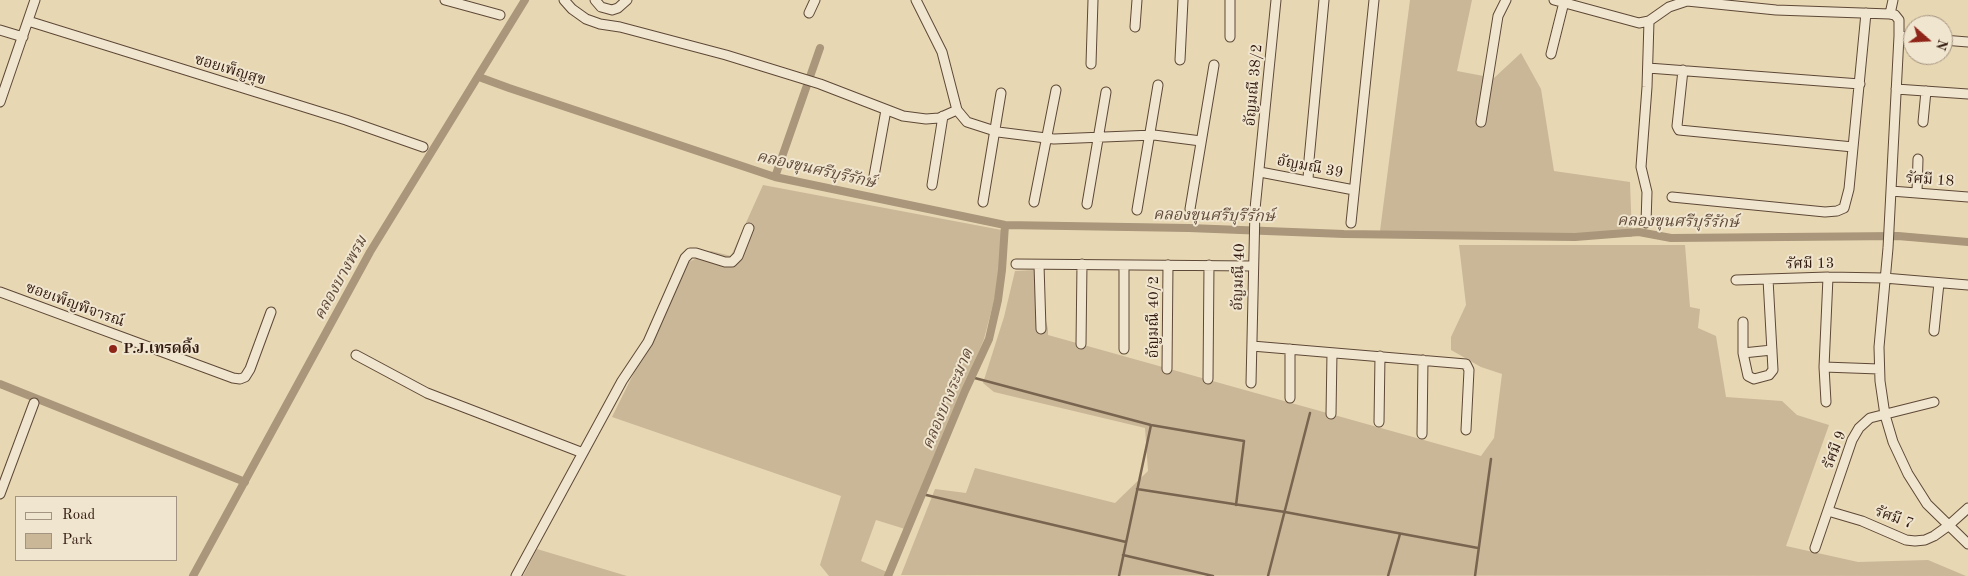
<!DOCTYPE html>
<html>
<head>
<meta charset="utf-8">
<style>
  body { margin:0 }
  #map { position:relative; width:1968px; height:576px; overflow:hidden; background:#e8d7b3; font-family:"Old Standard TT",serif }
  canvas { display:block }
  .legend { position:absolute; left:15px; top:496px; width:162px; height:65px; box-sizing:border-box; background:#f0e5ce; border:1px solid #a39381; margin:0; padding:6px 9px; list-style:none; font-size:15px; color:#30180e }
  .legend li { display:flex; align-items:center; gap:10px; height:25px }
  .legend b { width:25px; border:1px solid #a39381 }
  .north { position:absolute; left:1903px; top:15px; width:50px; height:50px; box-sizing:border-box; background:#f0e5ce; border:1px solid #a39381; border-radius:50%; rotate:109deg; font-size:14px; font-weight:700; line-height:20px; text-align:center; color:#30180e }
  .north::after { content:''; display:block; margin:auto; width:18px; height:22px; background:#8f2418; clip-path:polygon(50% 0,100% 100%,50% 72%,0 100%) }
</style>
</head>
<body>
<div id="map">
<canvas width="1968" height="576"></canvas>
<ul class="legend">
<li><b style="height:6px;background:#f0e5ce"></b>Road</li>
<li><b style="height:14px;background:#c9b797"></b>Park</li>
</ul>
<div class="north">N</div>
</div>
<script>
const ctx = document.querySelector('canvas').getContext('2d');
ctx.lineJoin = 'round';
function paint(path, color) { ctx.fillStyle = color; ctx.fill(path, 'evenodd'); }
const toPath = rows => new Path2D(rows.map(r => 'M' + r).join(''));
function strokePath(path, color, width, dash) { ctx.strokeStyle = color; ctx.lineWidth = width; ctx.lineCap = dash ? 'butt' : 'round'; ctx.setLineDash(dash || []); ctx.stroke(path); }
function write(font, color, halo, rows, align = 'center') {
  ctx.font = font + ' "Old Standard TT","Noto Serif Thai",serif'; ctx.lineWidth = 4; ctx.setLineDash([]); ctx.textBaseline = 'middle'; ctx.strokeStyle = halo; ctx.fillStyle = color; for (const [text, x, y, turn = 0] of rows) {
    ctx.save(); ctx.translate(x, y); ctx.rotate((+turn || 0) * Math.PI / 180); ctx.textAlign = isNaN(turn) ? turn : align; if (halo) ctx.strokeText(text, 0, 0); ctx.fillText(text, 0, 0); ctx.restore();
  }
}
paint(toPath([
  [1410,0,1472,0,1457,71,1494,78,1521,53,1541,89,1554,171,1630,182,1632,237,1380,231],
  [763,185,1007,231,997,289,984,339,905,529,876,520,861,561,887,572,885,576,829,576,820,565,841,496,612,417,689,262,711,251,731,256],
  [1459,245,1685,245,1690,307,1700,309,1698,328,1716,336,1726,397,1782,401,1797,415,1829,425,1786,546,1858,562,1928,560,1966,576,901,575,935,489,966,493,975,468,1115,503,1148,471,1145,428,994,392,983,383,1004,317,1015,271,1034,270,1048,329,1048,335,1481,456,1494,438,1502,374,1481,367,1451,350,1451,337,1466,305],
  [537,549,627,576,523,576]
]), '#c9b797');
strokePath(toPath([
  [971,377,1151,425,1244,441,1236,505],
  [1137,489,1285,512,1478,548],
  [922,494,1126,542],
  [1123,555,1213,576],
  [1119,576,1151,425],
  [1268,576,1310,413],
  [1388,576,1400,534],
  [1475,576,1491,459]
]), '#79644f', 2.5);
strokePath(toPath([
  [479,77,509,88,775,177,1005,225,1189,228,1344,234,1575,237,1639,232,1671,238,1898,236,1968,242],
  [775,177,820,48],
  [0,384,245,482],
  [193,576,370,252,525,0],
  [888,576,965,391,989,339,998,300,1002,270,1005,225]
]), '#a9967b', 8);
const street = toPath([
  [445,0,500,15],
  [564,0,572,9,586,19,600,24,620,27,726,55,820,84,903,116,926,119,939,118,957,110],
  [595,0,601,7,612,10,618,8,627,0],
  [916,0,942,52,957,110,967,122,998,132,1054,139,1154,135,1201,141],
  [1554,0,1639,23,1649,21,1669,7,1687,1,1776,10,1890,14,1895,15,1899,20,1899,36,1888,248,1879,347,1880,381,1885,415,1893,442,1908,474,1927,504,1968,544],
  [809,13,815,0],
  [1890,14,1893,0],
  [28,21,346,120,423,147],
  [1135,27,1137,0],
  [0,30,23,37],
  [1899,36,1913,37],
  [1230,37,1230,0],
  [1943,40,1968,42],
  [1551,54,1564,2],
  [1180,60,1183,0],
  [1091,64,1093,0],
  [1648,68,1860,84],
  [1683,70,1677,126,1679,130,1853,147],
  [1896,89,1968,94],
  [0,102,35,0],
  [1481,122,1498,16,1506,0],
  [1923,122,1926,91],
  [1260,172,1354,190],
  [874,176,886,110],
  [1308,181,1309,160,1324,0],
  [932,185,943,116],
  [1891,191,1968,197],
  [1917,192,1918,159],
  [1672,197,1825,212,1837,211,1844,208,1849,189,1866,13],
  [983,202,1001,93],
  [1034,202,1056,90],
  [1087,204,1106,92],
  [1190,209,1214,65],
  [1137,210,1158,85],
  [1351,223,1374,0],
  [1646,223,1647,192,1641,167,1647,87,1649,21],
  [1016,264,1253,266],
  [1039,265,1041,329],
  [1124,266,1124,349],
  [1736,280,1828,277,1884,278,1968,285],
  [0,292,233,378,240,379,245,377,250,369,271,312],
  [1743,322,1743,353,1748,376,1754,379,1769,375,1773,370,1768,279],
  [1934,331,1939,283],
  [1081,344,1082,264],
  [1252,346,1466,364,1469,370,1466,430],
  [1743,353,1772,350],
  [356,355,427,393,583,453],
  [1824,367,1879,369],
  [1167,369,1168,265],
  [1208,379,1209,265],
  [1251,383,1255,209,1276,0],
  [1290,398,1290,349],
  [1826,402,1824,367,1828,277],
  [1331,414,1332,353],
  [1379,422,1380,356],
  [1422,434,1423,360],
  [0,494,34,403],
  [1828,511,1862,521,1906,540,1915,541,1925,540,1934,536,1948,526,1968,508],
  [1815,548,1852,440,1859,428,1870,418,1934,402],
  [516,576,622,381,648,342,685,258,690,253,696,253,725,262,732,262,738,256,749,228]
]);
strokePath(street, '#5e4837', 11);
strokePath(street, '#f0e5ce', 9);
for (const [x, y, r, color] of [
  [113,349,5,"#8f2418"]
]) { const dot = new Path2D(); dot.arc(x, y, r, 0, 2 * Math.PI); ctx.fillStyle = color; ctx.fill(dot); strokePath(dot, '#f0e5ce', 2); }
write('15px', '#30180e', '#f0e5ce', [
  ["ซอยเพ็ญสุข",230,70,17],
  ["อัญมณี 38/2",1254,85,-85],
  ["อัญมณี 39",1310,167,11],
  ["รัศมี 18",1930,180,4],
  ["รัศมี 13",1810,264,-1],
  ["อัญมณี 40",1239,277,-88],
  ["ซอยเพ็ญพิจารณ์",75,305,20],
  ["อัญมณี 40/2",1154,317,-90],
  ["รัศมี 9",1835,450,-69],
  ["รัศมี 7",1894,518,20]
]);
write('bold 15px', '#30180e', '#f0e5ce', [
  ["P.J.เทรดดิ้ง",123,349]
], 'left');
write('italic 16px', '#604a3a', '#f0e5ce', [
  ["คลองขุนศรีบุรีรักษ์",816,170,13],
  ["คลองขุนศรีบุรีรักษ์",1214,216,1],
  ["คลองขุนศรีบุรีรักษ์",1678,222,1],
  ["คลองบางพรม",341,278,-61],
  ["คลองบางระมาด",948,399,-67]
]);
</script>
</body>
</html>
